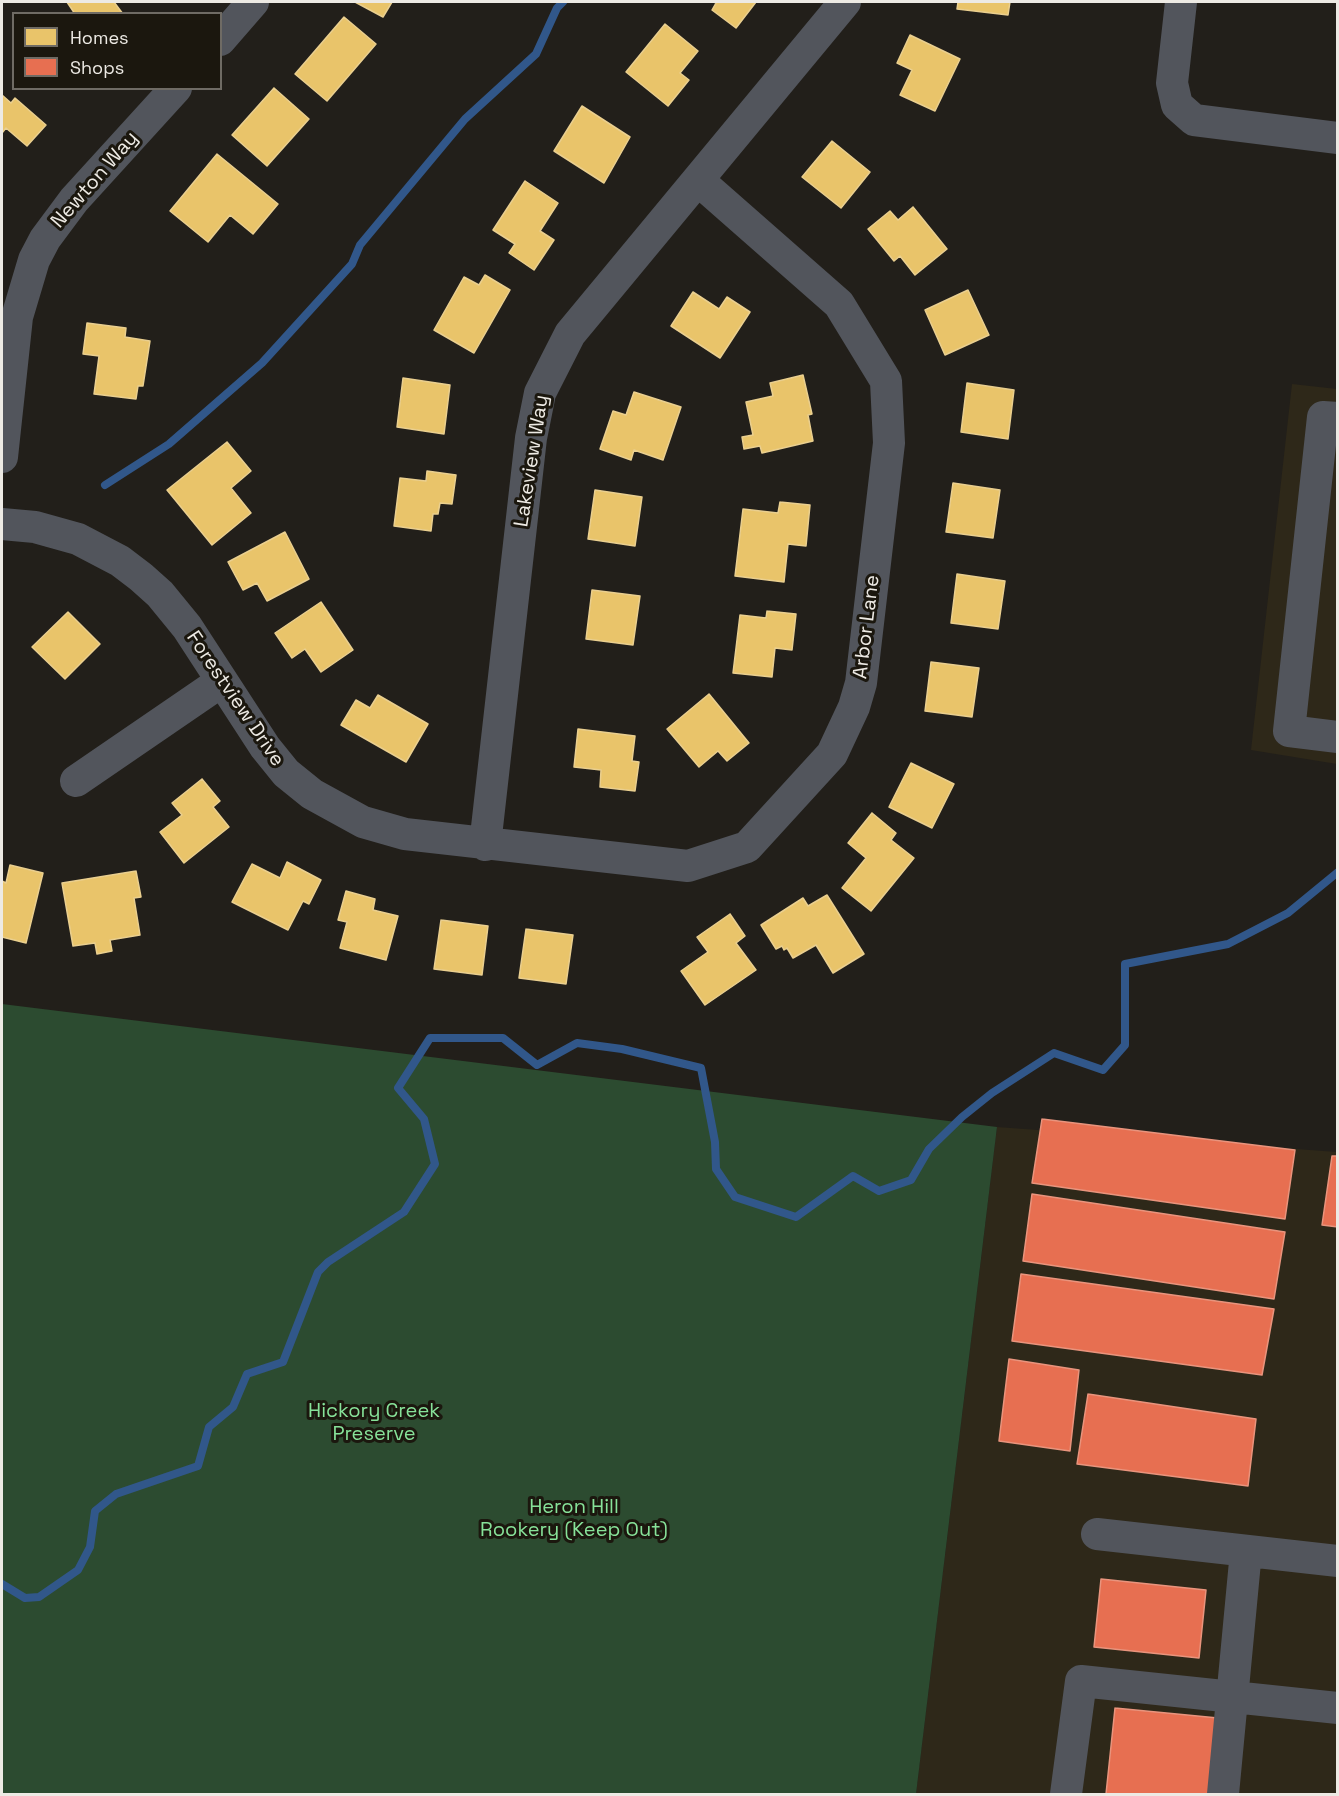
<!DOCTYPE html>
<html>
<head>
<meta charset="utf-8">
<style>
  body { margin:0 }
  #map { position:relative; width:1339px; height:1796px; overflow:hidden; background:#221f1a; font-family:"Space Grotesk",sans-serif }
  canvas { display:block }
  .frame { position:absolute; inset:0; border:3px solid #edeae4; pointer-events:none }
  .legend { position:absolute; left:12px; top:12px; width:210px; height:78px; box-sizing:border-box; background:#1b170e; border:2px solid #6f6b64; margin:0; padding:8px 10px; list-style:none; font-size:18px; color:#edeae4 }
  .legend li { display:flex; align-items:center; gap:12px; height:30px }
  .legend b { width:30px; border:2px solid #6f6b64 }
</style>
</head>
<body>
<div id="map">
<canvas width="1339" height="1796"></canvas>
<div class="frame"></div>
<ul class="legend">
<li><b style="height:16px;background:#e9c46a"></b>Homes</li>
<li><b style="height:16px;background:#e76f51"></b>Shops</li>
</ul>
</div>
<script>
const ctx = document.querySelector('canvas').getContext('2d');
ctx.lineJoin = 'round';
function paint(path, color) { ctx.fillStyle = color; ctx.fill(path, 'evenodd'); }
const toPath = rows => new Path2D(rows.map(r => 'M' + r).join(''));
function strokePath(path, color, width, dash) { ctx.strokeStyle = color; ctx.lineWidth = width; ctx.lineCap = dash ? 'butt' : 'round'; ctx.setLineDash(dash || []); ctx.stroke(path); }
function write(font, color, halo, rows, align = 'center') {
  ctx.font = font + ' "Space Grotesk",sans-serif'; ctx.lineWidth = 6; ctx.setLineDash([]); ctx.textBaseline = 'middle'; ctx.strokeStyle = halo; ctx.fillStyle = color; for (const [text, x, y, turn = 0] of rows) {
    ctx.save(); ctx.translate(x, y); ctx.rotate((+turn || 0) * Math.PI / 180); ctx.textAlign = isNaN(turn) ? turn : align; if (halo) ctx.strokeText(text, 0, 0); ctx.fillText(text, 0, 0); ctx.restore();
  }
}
paint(toPath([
  [1292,384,1337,389,1337,764,1251,750],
  [997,1127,1337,1152,1337,1794,916,1794]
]), '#2e2819');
paint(toPath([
  [2,1004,997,1127,916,1794,2,1794]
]), '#2c4b30');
const homes = toPath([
  [67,2,114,2,123,14,75,14,67,2],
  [355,2,392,2,383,17,355,2],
  [714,2,756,2,736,28,712,10,716,3,714,2],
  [958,2,1010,2,1008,15,957,9,958,2],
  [344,17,376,44,327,101,295,74,344,17],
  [665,24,698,51,680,73,689,80,668,106,626,72,665,24],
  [910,35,960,59,935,111,900,95,912,70,897,63,910,35],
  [274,88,309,119,267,166,232,135,274,88],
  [2,95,11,103,15,98,46,125,27,146,6,128,2,133,2,95],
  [582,106,630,137,604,183,554,151,582,106],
  [832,141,870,172,841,208,802,177,832,141],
  [217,154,278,204,253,234,230,215,208,242,170,211,217,154],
  [525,181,558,203,540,231,554,240,534,270,509,253,515,244,493,230,525,181],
  [913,207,947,249,915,275,900,256,894,261,868,229,890,211,898,220,913,207],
  [485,275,510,290,474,353,434,330,464,277,479,285,485,275],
  [968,290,989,335,945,355,925,310,968,290],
  [693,292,719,309,727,297,750,312,720,358,671,326,693,292],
  [87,323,126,328,125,337,150,341,143,386,138,386,136,399,94,394,99,356,83,354,87,323],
  [803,375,812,414,808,415,813,441,762,453,760,446,744,449,742,437,753,435,746,402,773,396,770,383,803,375],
  [403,378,450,385,444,434,397,427,403,378],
  [967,383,1014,390,1008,439,961,432,967,383],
  [634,392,681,407,663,460,634,450,631,460,600,449,613,411,626,415,634,392],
  [227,442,251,471,231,488,251,513,212,545,167,490,227,442],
  [427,471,456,475,452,504,440,503,438,514,433,514,431,531,394,526,400,478,426,481,427,471],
  [953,483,1000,490,993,538,946,532,953,483],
  [595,490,642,497,635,546,588,539,595,490],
  [780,502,810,505,806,546,788,544,784,582,735,576,743,509,778,513,780,502],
  [285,532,309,579,267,601,257,583,243,590,228,562,285,532],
  [957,574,1005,581,998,629,951,623,957,574],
  [592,590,640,596,633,645,586,639,592,590],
  [321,602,353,650,321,672,305,649,292,658,275,633,321,602],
  [767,611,796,614,792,650,775,648,772,677,733,673,740,615,766,618,767,611],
  [68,612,100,644,65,679,32,647,68,612],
  [931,662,979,668,972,717,925,711,931,662],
  [709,694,749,743,727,761,718,751,699,767,667,729,709,694],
  [378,695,428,724,406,762,341,725,356,700,370,708,378,695],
  [578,729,635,736,632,761,639,762,635,791,600,787,601,770,574,767,578,729],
  [911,763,954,784,932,828,889,807,911,763],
  [202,779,220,801,213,807,229,827,184,863,160,832,182,815,172,803,202,779],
  [872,813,896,833,891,840,914,858,871,911,842,888,866,858,848,843,872,813],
  [287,862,321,880,309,904,303,901,288,930,232,902,252,864,280,878,287,862],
  [10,865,43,873,26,943,2,937,2,881,6,883,10,865],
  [136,871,141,897,134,898,140,935,110,940,112,951,97,954,95,943,73,946,62,883,136,871],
  [346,891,375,899,373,910,398,916,386,960,340,948,347,922,338,920,346,891],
  [827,895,864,954,833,973,816,945,793,958,787,948,784,950,782,946,776,949,761,925,803,898,808,906,827,895],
  [730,914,745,936,736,943,756,970,705,1005,681,971,708,952,697,937,730,914],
  [441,920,488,926,482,975,434,969,441,920],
  [526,929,573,935,566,984,519,978,526,929]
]);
paint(homes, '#e9c46a');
strokePath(homes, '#eacf8f', 1.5);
const shops = toPath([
  [1042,1119,1295,1150,1285,1219,1032,1183,1042,1119],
  [1332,1156,1338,1156,1338,1227,1322,1225,1332,1156],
  [1032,1194,1285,1232,1274,1299,1023,1261,1032,1194],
  [1021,1274,1274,1309,1262,1375,1012,1341,1021,1274],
  [1009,1359,1079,1370,1070,1451,999,1441,1009,1359],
  [1088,1394,1256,1419,1248,1486,1077,1464,1088,1394],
  [1101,1579,1206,1590,1199,1658,1094,1647,1101,1579],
  [1115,1708,1218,1718,1209,1794,1106,1794,1115,1708]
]);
paint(shops, '#e76f51');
strokePath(shops, '#e9947d', 1.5);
strokePath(toPath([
  [105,485,169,444,262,363,352,264,360,245,465,119,536,54,557,8,563,2],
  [2,1584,25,1598,39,1597,78,1570,90,1547,95,1511,116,1494,198,1466,209,1427,233,1407,247,1374,283,1362,318,1272,328,1262,404,1212,435,1164,424,1119,398,1088,430,1038,503,1038,537,1065,577,1043,622,1049,701,1068,715,1142,716,1169,735,1197,796,1217,853,1176,879,1191,911,1180,929,1149,962,1117,992,1093,1054,1053,1103,1070,1125,1045,1125,964,1228,944,1288,913,1338,872]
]), '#31578a', 8);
strokePath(toPath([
  [1181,2,1172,83,1177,105,1194,120,1338,138],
  [220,40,253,2],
  [1338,418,1323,417,1289,731,1338,737],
  [2,457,17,317,34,260,45,239,74,200,176,88],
  [2,524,35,527,78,539,120,561,141,577,160,594,187,627,265,747,286,773,312,794,363,822,405,834,688,866,747,847,832,754,854,707,861,683,889,443,886,381,839,304,699,181],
  [76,781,222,681],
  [485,845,531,438,540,393,570,334,845,2],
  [1097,1534,1338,1561],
  [1066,1794,1081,1681,1338,1708],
  [1223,1794,1246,1551]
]), '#52555c', 32);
write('20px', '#edeae4', '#1b170e', [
  ["Newton Way",95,180,-49],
  ["Lakeview Way",532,461,-81],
  ["Arbor Lane",867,627,-83],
  ["Forestview Drive",235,699,56]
]);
write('20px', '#87e299', '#1b170e', [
  ["Hickory Creek",374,1412],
  ["Preserve",374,1435],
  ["Heron Hill",574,1508],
  ["Rookery (Keep Out)",574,1531]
]);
</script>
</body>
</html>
